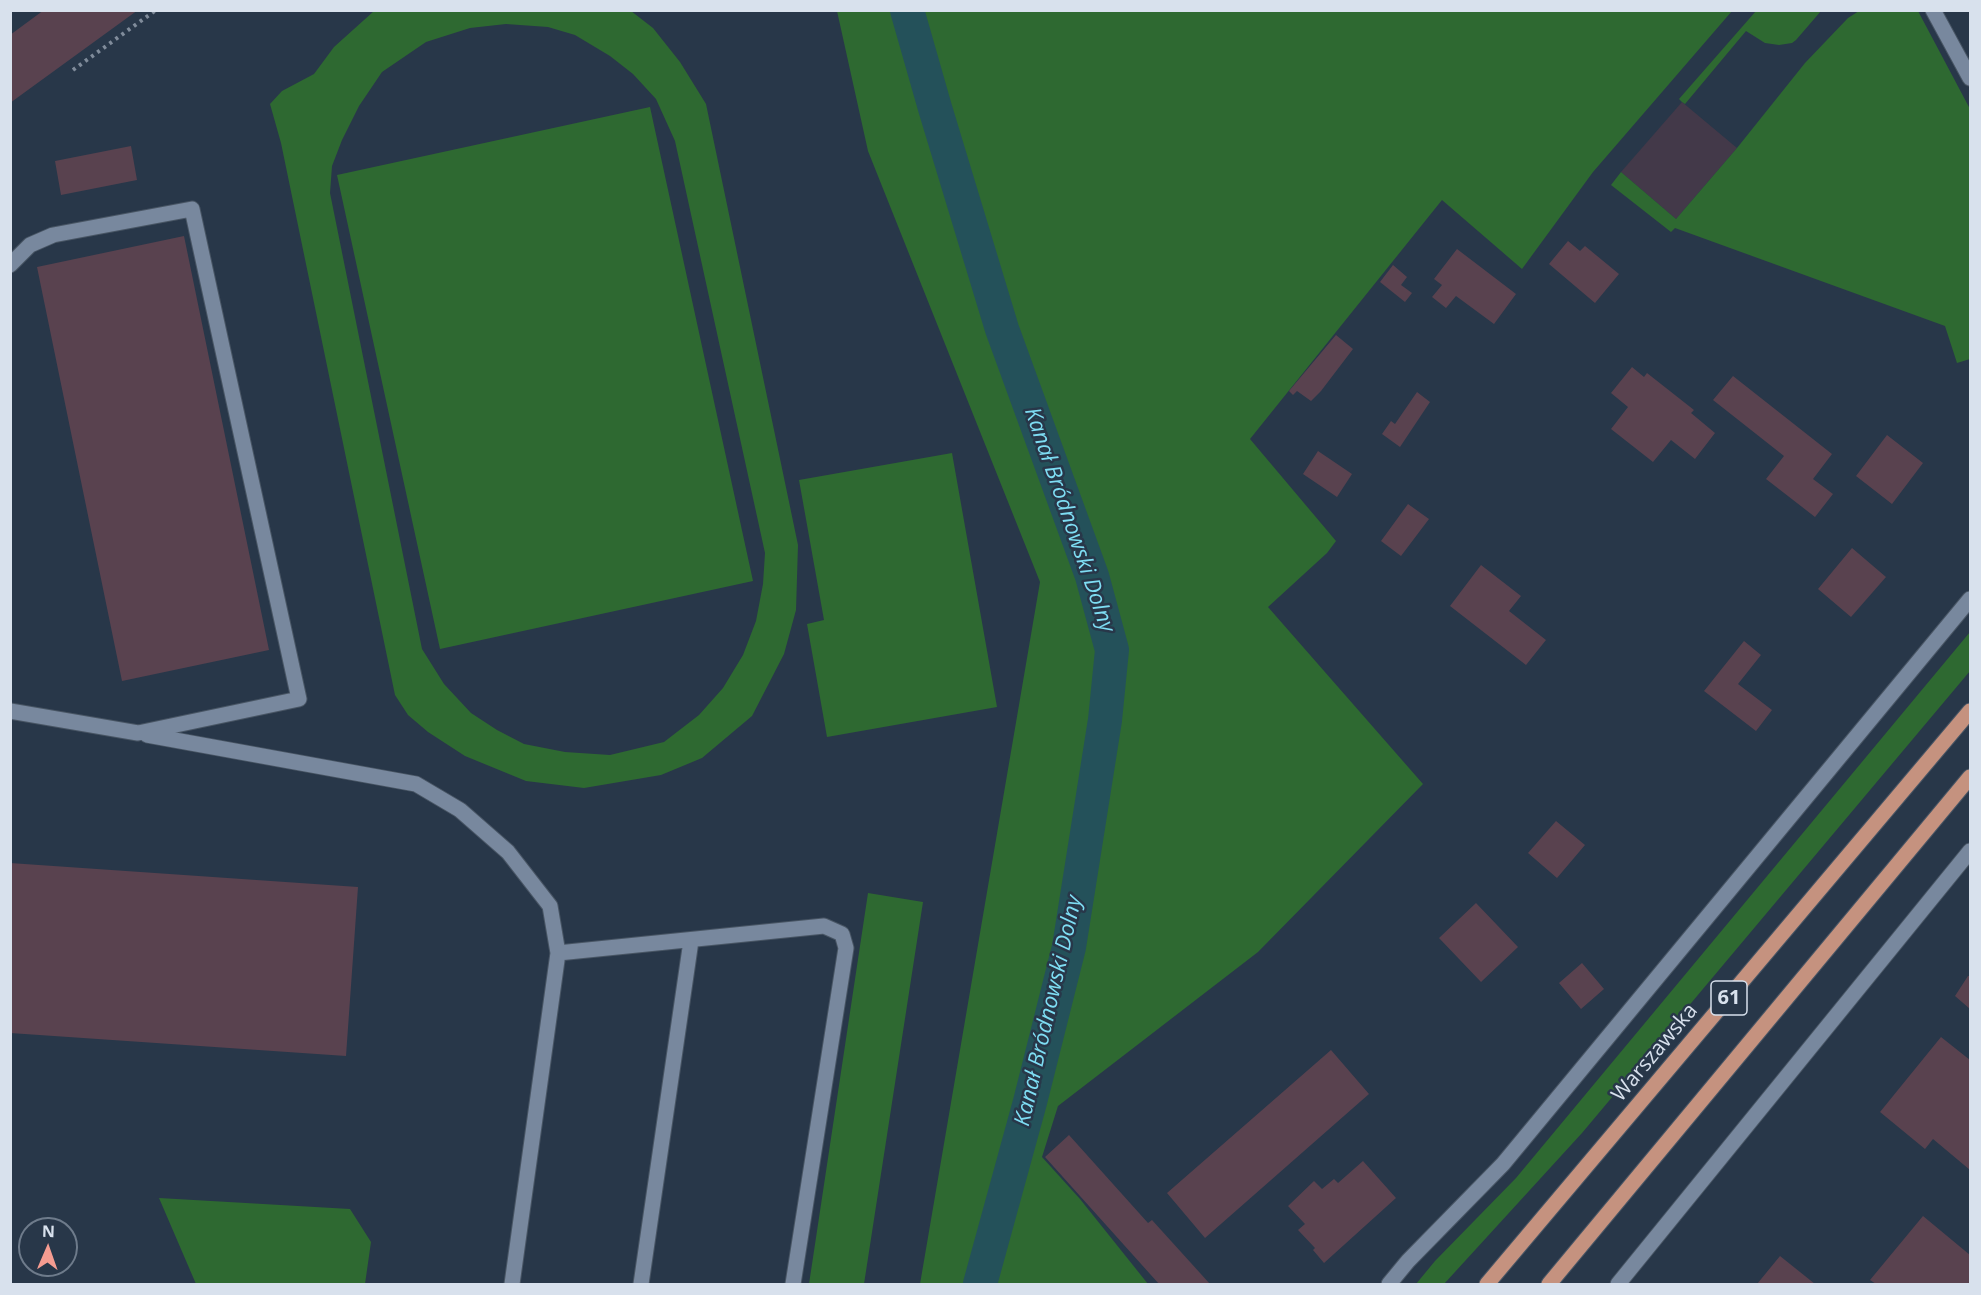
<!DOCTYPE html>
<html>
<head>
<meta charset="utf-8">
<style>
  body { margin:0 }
  #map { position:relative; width:1981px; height:1295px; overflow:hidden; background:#283749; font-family:"Open Sans",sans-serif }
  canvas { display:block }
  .frame { position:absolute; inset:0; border:12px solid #d8e1ed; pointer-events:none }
  .north { position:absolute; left:18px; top:1217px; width:60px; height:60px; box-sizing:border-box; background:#283749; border:2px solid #6e7b8b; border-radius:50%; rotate:2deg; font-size:16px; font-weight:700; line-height:24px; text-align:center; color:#d8e1ed }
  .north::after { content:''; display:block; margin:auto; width:21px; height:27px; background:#f59c91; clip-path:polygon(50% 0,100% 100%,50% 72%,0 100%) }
</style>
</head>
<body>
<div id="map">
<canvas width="1981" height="1295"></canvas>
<div class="frame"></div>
<div class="north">N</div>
</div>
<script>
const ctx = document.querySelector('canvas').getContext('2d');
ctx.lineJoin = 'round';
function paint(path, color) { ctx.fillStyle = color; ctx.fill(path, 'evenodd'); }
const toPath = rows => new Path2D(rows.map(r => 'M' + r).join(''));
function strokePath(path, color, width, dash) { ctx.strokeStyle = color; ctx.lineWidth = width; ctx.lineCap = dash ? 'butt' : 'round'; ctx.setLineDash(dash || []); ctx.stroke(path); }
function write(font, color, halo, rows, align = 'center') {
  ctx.font = font + ' "Open Sans",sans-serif'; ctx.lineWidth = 5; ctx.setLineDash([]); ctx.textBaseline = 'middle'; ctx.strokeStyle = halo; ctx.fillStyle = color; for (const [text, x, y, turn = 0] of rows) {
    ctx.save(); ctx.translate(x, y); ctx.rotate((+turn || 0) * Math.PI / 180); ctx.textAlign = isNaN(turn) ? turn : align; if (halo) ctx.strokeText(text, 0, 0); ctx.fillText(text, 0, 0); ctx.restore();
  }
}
paint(toPath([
  [1682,102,1737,148,1676,219,1621,172]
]), '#433949');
paint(toPath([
  [374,11,631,11,653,28,680,62,706,104,798,545,796,610,784,654,752,716,702,758,661,775,584,788,526,781,465,756,428,732,408,715,395,695,281,143,270,104,282,91,314,74,334,47],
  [506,24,548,27,575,35,610,56,633,74,656,99,675,141,765,553,763,584,756,621,743,655,723,688,699,715,664,742,610,755,565,752,524,744,497,730,471,713,444,684,422,649,330,193,332,166,342,140,359,106,382,72,426,42,470,28],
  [837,11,1732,11,1593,172,1522,269,1442,200,1250,439,1336,541,1327,553,1268,607,1423,784,1258,952,1058,1106,1042,1157,1080,1199,1148,1284,920,1284,1040,582,868,151],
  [1756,11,1821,11,1796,40,1792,43,1779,45,1765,43,1746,31,1685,104,1682,102,1679,99],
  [1859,11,1918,11,1970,109,1970,359,1957,363,1945,326,1675,228,1671,232,1611,185,1621,172,1676,219,1737,148,1805,63,1848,18],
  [650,107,753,581,440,649,337,175],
  [952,453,997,707,827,737,807,624,824,620,799,480],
  [1970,632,1970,671,1582,1133,1444,1284,1416,1284,1435,1261,1516,1178],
  [868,893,923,902,864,1284,809,1284],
  [159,1198,350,1209,371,1242,365,1284,196,1284]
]), '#2e6931');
strokePath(toPath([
  [907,10,935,108,1002,329,1092,576,1112,650,1105,720,1069,947,1030,1102,980,1284]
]), '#24515a', 34);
paint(toPath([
  [44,10,138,10,10,103,10,35],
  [131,146,137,180,61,195,55,161],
  [184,236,269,650,122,681,37,267],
  [1568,241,1580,251,1585,246,1619,274,1595,303,1549,264],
  [1457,249,1516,294,1494,324,1456,296,1446,308,1432,297,1442,285,1434,279],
  [1393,265,1407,277,1401,285,1412,293,1405,302,1380,282],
  [1336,335,1353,349,1321,391,1311,401,1297,391,1293,395,1289,391],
  [1632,367,1644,377,1647,373,1694,410,1691,413,1715,433,1695,459,1671,440,1653,462,1611,429,1628,407,1611,393],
  [1733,376,1832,454,1813,479,1833,494,1815,517,1766,479,1784,456,1713,400],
  [1417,392,1430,402,1400,447,1382,434,1391,421,1395,424],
  [1887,435,1923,463,1892,504,1856,476],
  [1318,451,1352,474,1337,497,1303,474],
  [1408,504,1429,519,1401,556,1381,541],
  [1852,548,1886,577,1851,617,1818,589],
  [1481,565,1521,596,1509,611,1546,640,1526,665,1450,606],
  [1744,641,1761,655,1738,684,1772,710,1756,731,1704,691],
  [1556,821,1585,845,1557,878,1528,853],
  [10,863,358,887,346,1056,10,1033],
  [1476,903,1518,947,1481,982,1439,938],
  [1582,963,1604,989,1581,1009,1559,983],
  [1968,976,1970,976,1970,1009,1955,996],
  [1941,1037,1970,1060,1970,1170,1933,1139,1925,1149,1880,1112],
  [1331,1050,1369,1094,1205,1238,1167,1193],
  [1069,1135,1148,1223,1152,1220,1210,1284,1159,1284,1045,1157],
  [1363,1161,1396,1198,1324,1263,1313,1250,1315,1248,1298,1230,1305,1224,1288,1206,1314,1181,1322,1189,1334,1179,1338,1183],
  [1923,1216,1970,1255,1970,1284,1876,1284,1870,1280],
  [1780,1256,1815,1284,1757,1284]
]), '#59424f');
const minor = toPath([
  [1933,10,1970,78],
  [10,265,30,245,53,235,192,209,299,699,138,733,10,711],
  [147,735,416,784,460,810,508,852,550,906,558,953,512,1284],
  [558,953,824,926,842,934,846,948,793,1284],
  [641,1284,691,941],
  [1389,1284,1408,1261,1503,1164,1970,599],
  [1618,1284,1970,851]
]);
const major = toPath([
  [1487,1284,1970,711],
  [1549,1284,1970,777]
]);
strokePath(minor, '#485564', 17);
strokePath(major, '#485564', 17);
strokePath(toPath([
  [73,70,156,10]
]), '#808c9b', 4, [3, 4.5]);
strokePath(minor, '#78889e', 15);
strokePath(major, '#c5927f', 15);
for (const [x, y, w] of [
  [1729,998,36]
]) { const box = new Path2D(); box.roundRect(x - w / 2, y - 17, w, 34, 4.5); ctx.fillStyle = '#283749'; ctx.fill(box); strokePath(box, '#d8e1ed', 1.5); }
write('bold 20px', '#d8e1ed', null, [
  ["61",1729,998]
]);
write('21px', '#d8e1ed', '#283749', [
  ["Warszawska",1655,1053,-50]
]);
write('italic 22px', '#7eddf3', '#283749', [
  ["Kanał Bródnowski Dolny",1069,520,71],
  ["Kanał Bródnowski Dolny",1049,1011,-77]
]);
</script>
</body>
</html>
